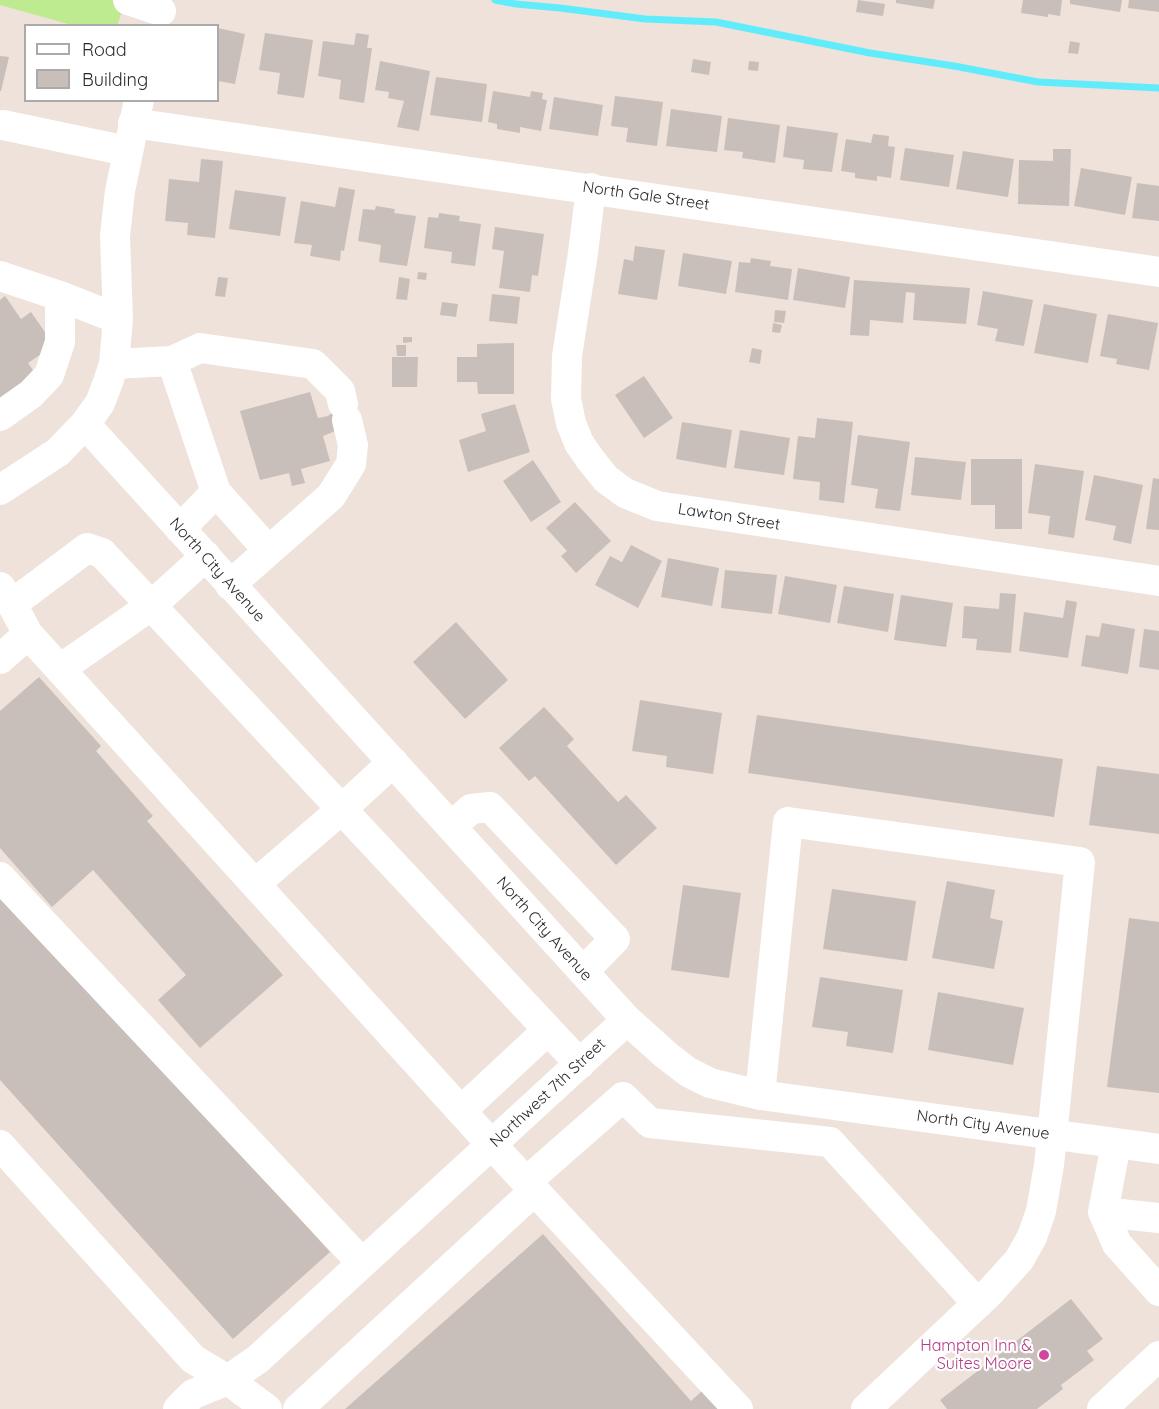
<!DOCTYPE html>
<html>
<head>
<meta charset="utf-8">
<style>
  body { margin:0 }
  #map { position:relative; width:1159px; height:1409px; overflow:hidden; background:#eee2da; font-family:Quicksand,sans-serif }
  canvas { display:block }
  .legend { position:absolute; left:24px; top:24px; width:195px; height:78px; box-sizing:border-box; background:#fff; border:2px solid #aaa; margin:0; padding:8px 10px; list-style:none; font-size:18px; color:#2a2a2a }
  .legend li { display:flex; align-items:center; gap:12px; height:30px }
  .legend b { width:30px; border:2px solid #aaa }
</style>
</head>
<body>
<div id="map">
<canvas width="1159" height="1409"></canvas>
<ul class="legend">
<li><b style="height:8px;background:#fff"></b>Road</li>
<li><b style="height:16px;background:#c9bfba"></b>Building</li>
</ul>
</div>
<script>
const ctx = document.querySelector('canvas').getContext('2d');
ctx.lineJoin = 'round';
function paint(path, color) { ctx.fillStyle = color; ctx.fill(path, 'evenodd'); }
const toPath = rows => new Path2D(rows.map(r => 'M' + r).join(''));
function strokePath(path, color, width, dash) { ctx.strokeStyle = color; ctx.lineWidth = width; ctx.lineCap = dash ? 'butt' : 'round'; ctx.setLineDash(dash || []); ctx.stroke(path); }
function write(font, color, halo, rows, align = 'center') {
  ctx.font = font + ' Quicksand,sans-serif'; ctx.lineWidth = 4.5; ctx.setLineDash([]); ctx.textBaseline = 'middle'; ctx.strokeStyle = halo; ctx.fillStyle = color; for (const [text, x, y, turn = 0] of rows) {
    ctx.save(); ctx.translate(x, y); ctx.rotate((+turn || 0) * Math.PI / 180); ctx.textAlign = isNaN(turn) ? turn : align; if (halo) ctx.strokeText(text, 0, 0); ctx.fillText(text, 0, 0); ctx.restore();
  }
}
paint(toPath([
  [0,0,126,0,117,26,72,25,0,5]
]), '#beea90');
strokePath(toPath([
  [495,0,516,4,560,8,645,19,716,22,870,53,954,66,1038,82,1159,88]
]), '#61ecfb', 7);
paint(toPath([
  [858,0,885,4,883,16,856,12],
  [896,0,935,0,933,9,896,3],
  [1023,0,1062,0,1060,16,1048,14,1048,17,1021,13],
  [1070,0,1122,0,1120,12,1070,4],
  [1129,0,1159,0,1159,12,1128,8],
  [218,28,245,34,235,84,218,81],
  [265,33,313,40,304,98,277,94,280,73,259,70],
  [356,33,369,35,367,48,372,48,364,103,339,99,341,80,318,76,323,41,354,45],
  [1070,41,1080,43,1078,54,1068,53],
  [0,56,9,57,1,91,0,91],
  [693,59,711,62,709,75,691,72],
  [380,61,430,71,419,131,397,127,404,101,388,98,389,92,375,90],
  [749,61,759,62,758,71,748,70],
  [436,77,487,84,482,122,430,115],
  [493,91,530,97,531,91,543,93,542,99,547,100,541,131,520,127,520,133,497,129,497,124,488,122],
  [615,96,663,102,657,146,626,142,628,128,611,126],
  [554,97,603,105,598,136,549,129],
  [671,109,722,116,717,152,666,146],
  [728,118,780,125,775,163,742,158,743,152,724,150],
  [787,126,838,133,832,172,803,169,804,160,783,157],
  [873,134,889,136,888,146,895,147,891,178,877,176,877,181,855,178,855,173,841,171,846,139,871,143],
  [905,148,954,155,949,187,900,180],
  [1053,149,1071,149,1069,206,1018,204,1019,160,1053,161],
  [963,151,1014,159,1008,197,956,189],
  [201,159,223,161,215,238,187,235,188,223,165,221,169,179,199,182],
  [1081,168,1132,177,1125,215,1074,206],
  [1137,183,1159,186,1159,221,1132,218],
  [339,187,355,190,344,251,341,250,340,261,310,256,312,245,294,243,301,201,335,207],
  [235,190,286,197,280,236,229,229],
  [376,206,395,209,394,213,416,216,407,266,379,262,381,245,358,241,363,209,375,210],
  [439,213,460,216,459,221,481,224,475,266,451,263,452,252,424,248,428,217,438,218],
  [495,227,544,234,538,276,532,275,530,292,499,288,504,251,492,249],
  [635,246,665,250,657,300,618,294,624,259,633,261],
  [683,253,732,261,726,294,678,286],
  [751,258,771,261,770,266,792,269,788,300,735,292,739,262,750,263],
  [798,268,850,277,845,308,793,300],
  [418,272,427,273,426,280,417,279],
  [218,277,228,278,225,297,215,296],
  [399,277,410,279,407,300,396,299],
  [854,280,970,288,966,324,913,320,915,293,906,292,903,323,870,320,869,336,850,335],
  [983,291,1033,300,1024,346,995,341,998,329,977,325],
  [492,294,520,297,517,324,489,321],
  [5,296,21,319,31,312,54,345,28,363,37,376,0,402,0,300],
  [442,302,458,304,456,317,440,315],
  [1044,304,1097,314,1088,363,1034,353],
  [775,310,786,311,784,323,774,322],
  [1108,314,1158,323,1149,370,1116,364,1117,359,1100,356],
  [773,323,782,325,780,333,772,332],
  [403,337,412,337,412,342,403,343],
  [514,343,514,394,478,394,477,382,457,382,457,357,477,357,477,344],
  [396,345,406,345,406,356,397,356],
  [752,348,762,350,760,364,749,362],
  [392,357,418,357,417,387,392,387],
  [644,376,673,418,644,438,615,395],
  [310,392,318,418,328,416,353,395,358,412,333,432,323,436,330,461,301,469,305,483,292,486,289,473,260,480,240,411],
  [515,404,530,452,468,472,459,440,486,431,481,414],
  [817,418,853,422,844,503,819,500,820,482,793,479,798,436,815,438],
  [682,422,732,430,726,468,676,459],
  [740,430,790,438,784,475,734,468],
  [858,435,910,442,900,511,875,508,878,489,851,485],
  [915,457,966,462,961,500,911,495],
  [971,459,1022,459,1022,529,995,529,995,505,971,505],
  [533,460,561,502,531,522,503,481],
  [1035,464,1084,471,1074,538,1048,534,1050,516,1028,513],
  [1094,475,1143,485,1131,544,1113,540,1116,526,1085,520],
  [1153,478,1159,479,1159,530,1146,529],
  [575,502,611,541,576,573,561,556,567,551,546,528],
  [631,545,662,561,638,608,595,585,610,556,622,562],
  [668,558,719,568,712,606,661,597],
  [725,570,777,575,772,614,721,608],
  [785,576,837,585,830,623,778,614],
  [844,586,894,594,888,632,837,623],
  [1000,593,1016,594,1011,653,976,650,977,639,962,638,964,606,999,609],
  [901,595,953,603,946,647,894,640],
  [1066,600,1077,602,1068,658,1019,651,1024,612,1063,618],
  [456,622,508,680,465,719,413,662],
  [1102,623,1135,629,1128,674,1081,666,1086,635,1099,637],
  [1144,629,1159,631,1159,670,1139,667],
  [39,677,101,746,96,751,153,816,147,821,283,975,200,1048,158,1000,186,975,93,870,52,907,0,848,0,711],
  [640,700,722,713,713,774,666,767,667,756,632,751],
  [544,707,574,739,567,746,618,802,626,795,657,828,616,865,535,776,529,781,499,748],
  [757,715,1063,759,1054,817,748,773],
  [1097,766,1159,774,1159,834,1089,825],
  [947,881,995,890,990,918,1003,921,994,969,932,958],
  [683,885,741,893,729,978,671,970],
  [0,886,330,1252,233,1339,0,1080],
  [832,889,916,901,907,961,823,949],
  [1129,918,1159,922,1159,1093,1107,1087],
  [820,977,903,990,893,1053,846,1046,848,1032,812,1027],
  [938,992,1024,1008,1013,1065,928,1050],
  [543,1234,691,1401,703,1390,719,1409,345,1409],
  [1071,1299,1103,1339,1087,1351,1094,1360,1061,1385,1063,1389,1037,1409,947,1409,940,1400]
]), '#c9bfba');
strokePath(toPath([
  [128,0,161,11],
  [133,123,1159,272],
  [3,125,127,151],
  [591,188,583,253,567,356,566,399,571,423,579,443,590,459,606,479,625,493,657,506,1159,581],
  [0,276,60,296,118,319],
  [172,361,216,492,180,529],
  [114,364,172,361,200,348,313,364,340,391,343,404],
  [0,416,31,394,49,375,60,342,60,296],
  [85,424,627,1020,666,1055,688,1072,710,1083,760,1095,1159,1149],
  [0,490,58,452,85,424,100,403,108,382,114,364,118,319,115,236,120,191,139,100],
  [216,492,268,550],
  [230,585,331,496,351,464,353,445,347,420],
  [0,587,12,604,28,634,491,1144,738,1409],
  [12,604,87,548,102,553,580,1064],
  [0,659,28,634],
  [60,669,152,605,206,556],
  [452,826,471,809,490,807,615,939,583,972],
  [0,877,362,1263],
  [255,884,342,809,393,762],
  [760,1095,788,822,1080,862,1049,1165,1041,1211,1032,1237,1019,1260,990,1292,866,1409],
  [461,1111,548,1030],
  [1116,1144,1103,1212,1159,1218],
  [0,1145,193,1359,228,1380,267,1409],
  [526,1182,623,1097,650,1123,830,1142,978,1304],
  [1103,1212,1117,1244,1159,1291],
  [178,1409,193,1394,228,1380,258,1359,627,1020],
  [298,1409,534,1191],
  [1102,1409,1159,1356]
]), '#fff', 30);
for (const [x, y, r, color] of [
  [1044,1355,6,"#d1479c"]
]) { const dot = new Path2D(); dot.arc(x, y, r, 0, 2 * Math.PI); ctx.fillStyle = color; ctx.fill(dot); strokePath(dot, '#fff', 2); }
write('16px', '#2a2a2a', '#fff', [
  ["North Gale Street",646,196,8],
  ["Lawton Street",729,517,9],
  ["North City Avenue",217,570,48],
  ["North City Avenue",544,929,48],
  ["Northwest 7th Street",548,1093,-43],
  ["North City Avenue",983,1125,8]
]);
write('16px', '#b23c85', '#fff', [
  ["Hampton Inn &",1032,1346],
  ["Suites Moore",1032,1364]
], 'right');
</script>
</body>
</html>
